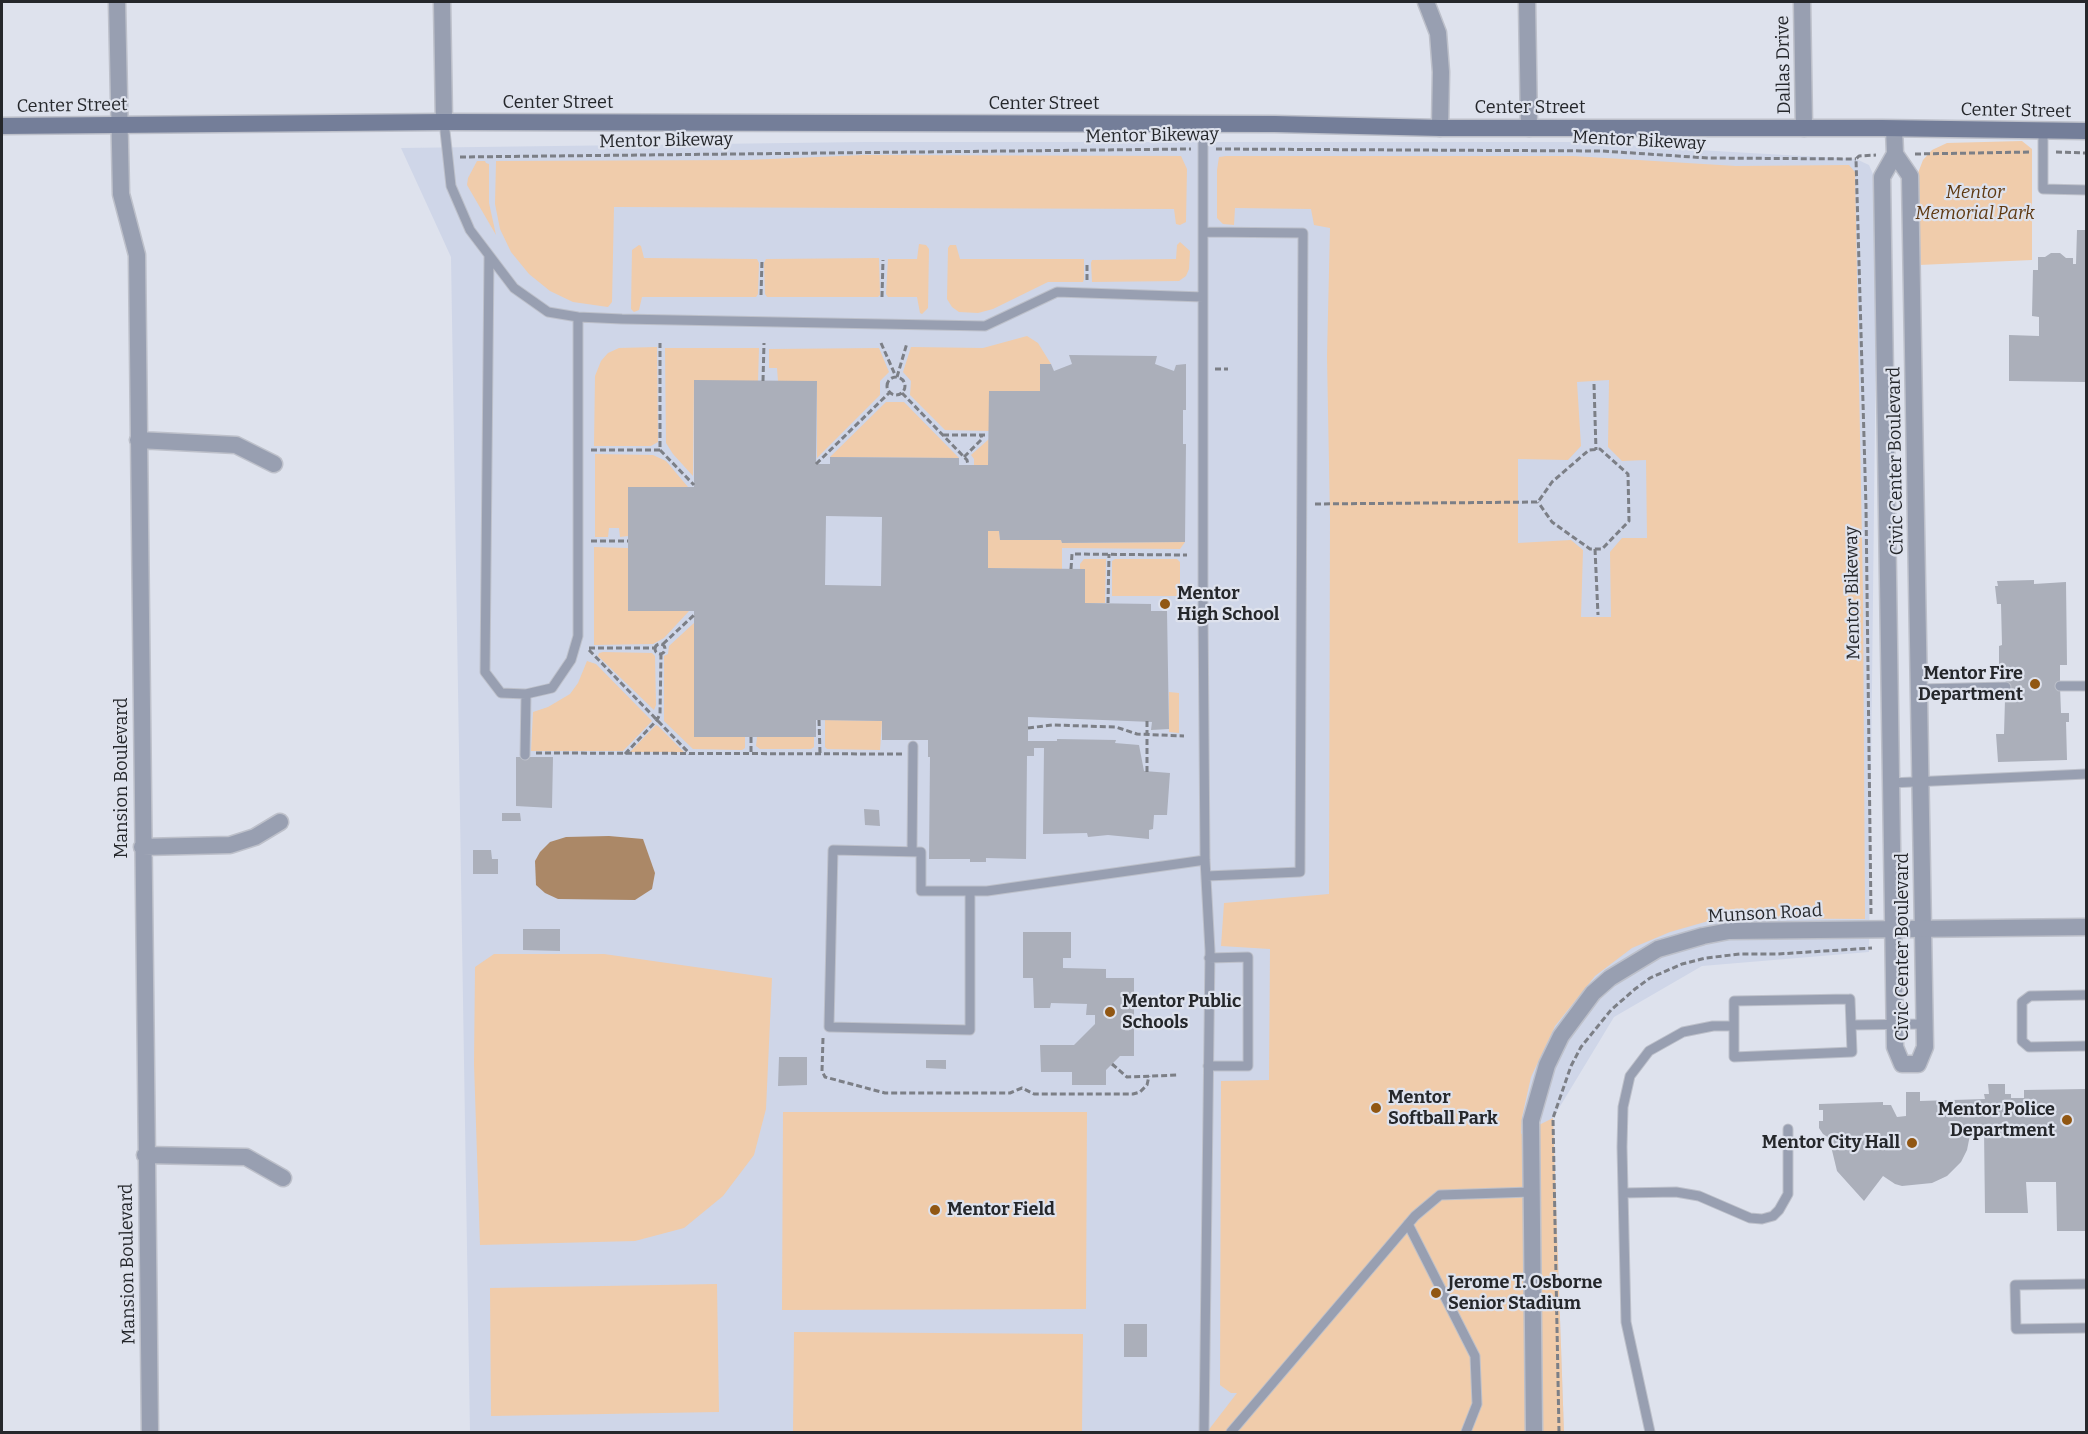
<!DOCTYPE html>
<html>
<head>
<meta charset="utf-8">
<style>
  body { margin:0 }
  #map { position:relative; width:2088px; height:1434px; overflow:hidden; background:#dee2ed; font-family:Bitter,serif }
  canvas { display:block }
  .frame { position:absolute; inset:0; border:3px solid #25272b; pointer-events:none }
</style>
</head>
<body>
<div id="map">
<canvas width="2088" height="1434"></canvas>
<div class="frame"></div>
</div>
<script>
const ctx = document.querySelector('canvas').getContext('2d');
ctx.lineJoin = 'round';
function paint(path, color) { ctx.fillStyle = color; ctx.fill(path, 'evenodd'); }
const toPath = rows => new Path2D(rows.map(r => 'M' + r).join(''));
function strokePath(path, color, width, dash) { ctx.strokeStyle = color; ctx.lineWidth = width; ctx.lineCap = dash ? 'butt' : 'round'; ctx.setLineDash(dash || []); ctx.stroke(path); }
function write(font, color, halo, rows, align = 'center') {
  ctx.font = font + ' Bitter,serif'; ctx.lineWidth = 4.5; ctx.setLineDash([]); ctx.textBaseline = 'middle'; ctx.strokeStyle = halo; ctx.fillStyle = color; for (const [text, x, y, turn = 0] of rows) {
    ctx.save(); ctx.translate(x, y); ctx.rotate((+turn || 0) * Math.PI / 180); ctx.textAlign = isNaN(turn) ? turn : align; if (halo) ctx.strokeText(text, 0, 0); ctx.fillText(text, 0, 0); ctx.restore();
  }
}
paint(toPath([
  [866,142,1609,142,1645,147,1856,159,1869,165,1876,181,1877,241,1869,952,1702,966,1614,1017,1553,1118,1564,1432,470,1432,451,257,401,148]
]), '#cfd6e8');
paint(toPath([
  [2022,141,2032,149,2032,260,1919,265,1918,173,1923,160,1932,150,1947,143],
  [864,155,1181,156,1187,169,1186,222,1180,225,1176,224,1174,209,614,207,612,302,608,307,573,302,550,291,529,274,511,252,500,229,495,204,496,161,747,160],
  [1226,156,1573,156,1736,166,1849,165,1855,172,1863,594,1865,919,1719,918,1670,932,1632,948,1595,976,1555,1026,1531,1077,1522,1117,1521,1134,1553,1118,1564,1432,1207,1432,1237,1393,1231,1393,1220,1385,1221,1081,1269,1080,1270,949,1221,946,1224,903,1329,894,1330,518,1327,357,1330,228,1314,225,1311,209,1235,208,1234,225,1223,224,1217,218,1217,170,1219,157],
  [1609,380,1608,447,1622,461,1646,460,1647,538,1622,538,1610,552,1611,617,1581,617,1583,550,1571,540,1518,543,1518,459,1568,460,1581,446,1577,382],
  [477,161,485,161,486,163,489,164,489,203,496,235,467,185,468,178],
  [1180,242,1190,251,1189,269,1186,276,1179,281,1092,282,1091,263,1092,260,1176,259,1177,245],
  [919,244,926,245,929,249,928,308,922,314,920,313,917,297,888,297,886,294,888,259,917,259],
  [639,245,641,246,644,258,757,259,759,263,758,294,756,297,642,297,639,310,634,312,631,309,632,250],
  [950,245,956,245,960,259,1084,259,1084,279,1083,282,1048,282,993,309,978,313,959,312,952,307,947,299,948,248],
  [879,258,880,295,878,297,767,297,765,294,764,263,766,259],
  [1027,336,1038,343,1051,364,1040,364,1040,391,989,391,989,431,945,430,910,395,911,381,903,372,911,347,983,348],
  [657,347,658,442,651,446,594,446,595,376,601,361,608,353,619,348],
  [665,348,759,348,758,381,694,381,693,476,673,454,666,443],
  [879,348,889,372,880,381,880,395,817,458,817,381,778,381,777,368,769,368,769,349],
  [886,402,904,402,959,458,830,457],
  [989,439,988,465,974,465,974,459,971,455],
  [595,454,653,455,666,461,688,487,629,487,628,536,620,537,619,528,609,528,608,537,595,537],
  [988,531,999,531,1000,540,1061,540,1062,543,1185,542,1180,549,1062,548,1062,569,988,568],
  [594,547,628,548,628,611,689,611,664,638,653,644,594,645],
  [1084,559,1106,559,1105,603,1085,603,1085,569,1080,569,1080,564],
  [1115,559,1177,559,1180,562,1180,596,1112,596,1112,561],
  [694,623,694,737,745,737,745,748,742,750,693,749,664,721,664,656,668,654,669,646],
  [603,652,652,653,655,656,656,705,654,710,598,656,599,653],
  [587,661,596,664,652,721,623,751,531,751,533,712,548,707,570,694,578,683],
  [1169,692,1179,693,1179,733,1169,732],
  [825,720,882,721,880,750,827,749,825,747],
  [656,725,658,726,684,752,630,752],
  [757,737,814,737,814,747,811,749,760,749,756,746],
  [494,954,604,954,772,978,766,1109,754,1155,723,1196,684,1228,635,1241,480,1245,474,1064,475,967],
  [783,1112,1087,1112,1086,1309,782,1310],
  [717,1284,719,1412,491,1416,490,1288],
  [794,1332,1083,1334,1082,1432,793,1432]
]), '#f0ccab');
paint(toPath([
  [609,836,643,839,655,873,652,889,635,900,558,899,545,893,536,885,535,861,540,852,550,842,566,837]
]), '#ab8867');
paint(toPath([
  [2077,230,2086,230,2086,382,2009,381,2009,335,2039,336,2039,317,2032,316,2033,270,2038,270,2038,257,2045,257,2051,253,2060,253,2066,258,2073,258,2073,264,2076,264],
  [1069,355,1157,356,1155,364,1174,371,1176,365,1186,364,1186,410,1183,410,1183,444,1186,444,1185,542,1062,543,1061,540,1000,540,999,531,988,531,988,568,1085,569,1085,603,1151,604,1151,611,1167,611,1169,729,1151,730,1152,722,1028,717,1028,741,1057,741,1057,739,1116,740,1115,743,1139,745,1144,771,1170,773,1167,815,1154,815,1153,829,1149,830,1149,839,1108,835,1088,837,1087,833,1043,834,1044,748,1034,748,1034,756,1027,756,1026,859,986,858,986,862,970,862,970,859,929,859,930,757,928,757,928,740,882,740,882,721,816,720,816,737,694,737,694,611,628,611,628,487,694,487,694,380,817,381,816,464,830,464,830,457,959,458,959,465,988,465,989,391,1040,391,1040,364,1051,364,1054,371,1072,364],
  [826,516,882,517,881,586,825,585],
  [2034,580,2034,584,2066,582,2067,665,2060,665,2060,686,2061,713,2069,713,2069,722,2066,722,2067,760,1998,762,1996,734,2004,734,2006,665,1999,665,1999,646,2002,645,2001,604,1997,604,1995,586,1998,586,1997,581],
  [516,757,553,757,552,808,516,806],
  [864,809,879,810,880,826,865,825],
  [502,813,520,813,521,821,502,821],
  [473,850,491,850,492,859,498,859,498,874,473,874],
  [523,929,560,929,560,951,523,950],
  [1023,932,1071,932,1071,958,1063,958,1063,968,1106,969,1106,978,1134,978,1134,1056,1120,1056,1106,1070,1106,1085,1072,1085,1072,1072,1041,1072,1040,1045,1074,1045,1095,1024,1095,1015,1086,1015,1087,1004,1051,1003,1050,1008,1034,1008,1033,978,1023,978],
  [779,1057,807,1057,807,1085,778,1086],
  [926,1060,946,1060,946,1069,926,1068],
  [1988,1084,2005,1084,2005,1094,2011,1094,2011,1098,2024,1098,2024,1090,2086,1089,2086,1231,2057,1231,2056,1182,2026,1182,2028,1213,1985,1213,1984,1129,1971,1130,1967,1150,1961,1162,1947,1176,1932,1183,1902,1186,1895,1184,1883,1176,1864,1201,1837,1171,1829,1138,1823,1134,1819,1128,1819,1121,1823,1121,1823,1110,1819,1110,1819,1104,1883,1102,1883,1105,1891,1105,1897,1117,1906,1116,1906,1092,1920,1092,1920,1101,1985,1099,1984,1094,1989,1094],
  [1124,1324,1147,1324,1147,1357,1124,1357]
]), '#abafba');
const service = toPath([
  [444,122,451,186,470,230,514,288,548,312,578,317,622,319,985,326,1057,292,1203,297],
  [1203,124,1203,608,1205,860,1210,951,1204,1432],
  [2043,131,2043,189,2086,190],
  [1203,232,1303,233,1300,872,1207,876],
  [489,256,485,672,501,693,526,694,552,688,571,660,578,636,578,317],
  [2060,686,2086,686],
  [1920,689,2006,687],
  [525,755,526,694],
  [1891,783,2086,774],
  [912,852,913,746],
  [970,892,970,1030,829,1027,833,850,921,852,921,891,987,891,1205,860],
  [2086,995,2030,996,2022,1002,2022,1041,2029,1047,2086,1046],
  [1850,999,1852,1052,1734,1057,1734,1001,1850,999],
  [1851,1025,1924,1024],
  [1208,1066,1248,1066,1248,957,1209,958],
  [1623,1193,1676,1192,1699,1196,1750,1218,1762,1219,1773,1216,1779,1210,1788,1194,1788,1129],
  [1408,1224,1475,1356,1477,1404,1466,1432],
  [2086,1284,2015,1285,2016,1329,2086,1328],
  [1231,1432,1415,1216,1440,1195,1531,1192],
  [1650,1432,1626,1322,1622,1147,1623,1107,1630,1076,1649,1051,1683,1032,1713,1026,1733,1026]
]);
const minor = toPath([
  [117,2,121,194,137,255,150,1432],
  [442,2,444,122],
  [1426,2,1438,33,1441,72,1440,128],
  [1527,2,1529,128],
  [1802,2,1804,128],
  [1894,129,1895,154,1882,177,1895,1047,1902,1064,1918,1064,1925,1047,1910,176,1895,154],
  [138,440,236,445,274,464],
  [142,847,230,845,255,837,280,822],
  [145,1155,246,1157,283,1178]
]);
const tertiary = toPath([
  [1534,1432,1531,1121,1547,1065,1561,1036,1593,993,1610,978,1658,949,1703,936,1729,931,2086,927]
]);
const secondary = toPath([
  [2,126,444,122,1275,124,1440,128,1882,128,2086,131]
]);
strokePath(service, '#bdc0ca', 11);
strokePath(minor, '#bdc0ca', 19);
strokePath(tertiary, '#bdc0ca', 19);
strokePath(secondary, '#bdc0ca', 19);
strokePath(toPath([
  [1216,149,1602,151,1708,158,1856,159],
  [2056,152,2086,153],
  [1915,154,2032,152],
  [460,157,1191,149],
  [1087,280,1087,262],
  [761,295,762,260],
  [882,297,883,260],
  [881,343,896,377],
  [1215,369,1228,369],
  '887 386a9 9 0 1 1 18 0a9 9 0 1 1-18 0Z',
  [897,377,907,343],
  [763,381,764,343],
  [1594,384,1596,450],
  [902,393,967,460,968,465],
  [943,435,988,435],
  [591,450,660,450,660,343],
  [660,450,694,485],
  [964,457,982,439,981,435],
  [816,464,889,393],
  [1315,504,1538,502,1552,482,1589,450,1600,449,1628,474,1629,521,1602,549,1590,549,1552,522,1538,502],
  [591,541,628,541],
  [1595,549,1598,615],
  [1071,569,1072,554,1187,555],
  [1108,603,1109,554],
  '655 649a5 5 0 1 1 10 0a5 5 0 1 1-10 0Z',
  [663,644,694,615],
  [589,648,655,648],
  [589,650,690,754],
  [819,720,820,753],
  [1028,728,1052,725,1116,727,1137,734,1184,736],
  [751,737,751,753],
  [536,753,902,754],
  [625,754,657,720,660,714,661,654],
  [1147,772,1147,721],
  [1871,914,1866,507,1856,159,1859,156,1876,155],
  [823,1038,822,1071,825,1077,885,1093,1010,1093,1022,1088,1034,1094,1133,1094,1140,1092,1147,1085,1149,1076],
  [1112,1064,1127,1077,1179,1075],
  [1559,1432,1553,1118,1571,1066,1581,1047,1611,1010,1635,989,1650,978,1682,964,1706,958,1740,954,1778,954,1872,948]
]), '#7c7f86', 3, [6, 3]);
strokePath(service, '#989fb1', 9);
strokePath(minor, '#989fb1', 16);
strokePath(tertiary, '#989fb1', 16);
strokePath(secondary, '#747e99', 16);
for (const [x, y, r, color] of [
  [1165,604,6,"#915713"],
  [2035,684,6,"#915713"],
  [1110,1012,6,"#915713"],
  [1376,1108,6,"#915713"],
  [2067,1120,6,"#915713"],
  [1912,1143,6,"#915713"],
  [935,1210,6,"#915713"],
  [1436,1293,6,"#915713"]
]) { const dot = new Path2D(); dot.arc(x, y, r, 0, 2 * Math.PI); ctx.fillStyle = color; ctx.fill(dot); strokePath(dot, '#dee2ed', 2); }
write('18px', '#25272b', '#dee2ed', [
  ["Dallas Drive",1784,65,-91],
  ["Center Street",558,103],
  ["Center Street",1044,104],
  ["Center Street",72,106,-1],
  ["Center Street",1530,108],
  ["Center Street",2016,111,1],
  ["Mentor Bikeway",1152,136,-1],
  ["Mentor Bikeway",666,141,-1],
  ["Mentor Bikeway",1639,141,3],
  ["Civic Center Boulevard",1896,461,-91],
  ["Mentor Bikeway",1853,593,-91],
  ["Mansion Boulevard",122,778,-90],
  ["Munson Road",1765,914,-3],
  ["Civic Center Boulevard",1903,947,-90],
  ["Mansion Boulevard",128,1264,-91]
]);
write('italic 18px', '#5e3912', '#dee2ed', [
  ["Mentor",1975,193],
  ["Memorial Park",1975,214]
]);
write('bold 18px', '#25272b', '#dee2ed', [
  ["Mentor",1177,594],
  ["High School",1177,615],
  ["Mentor Fire",2023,674,"right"],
  ["Department",2023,695,"right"],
  ["Mentor Public",1122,1002],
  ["Schools",1122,1023],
  ["Mentor",1388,1098],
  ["Softball Park",1388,1119],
  ["Mentor Police",2055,1110,"right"],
  ["Department",2055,1131,"right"],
  ["Mentor City Hall",1900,1143,"right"],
  ["Mentor Field",947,1210],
  ["Jerome T. Osborne",1448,1283],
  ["Senior Stadium",1448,1304]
], 'left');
</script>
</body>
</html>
